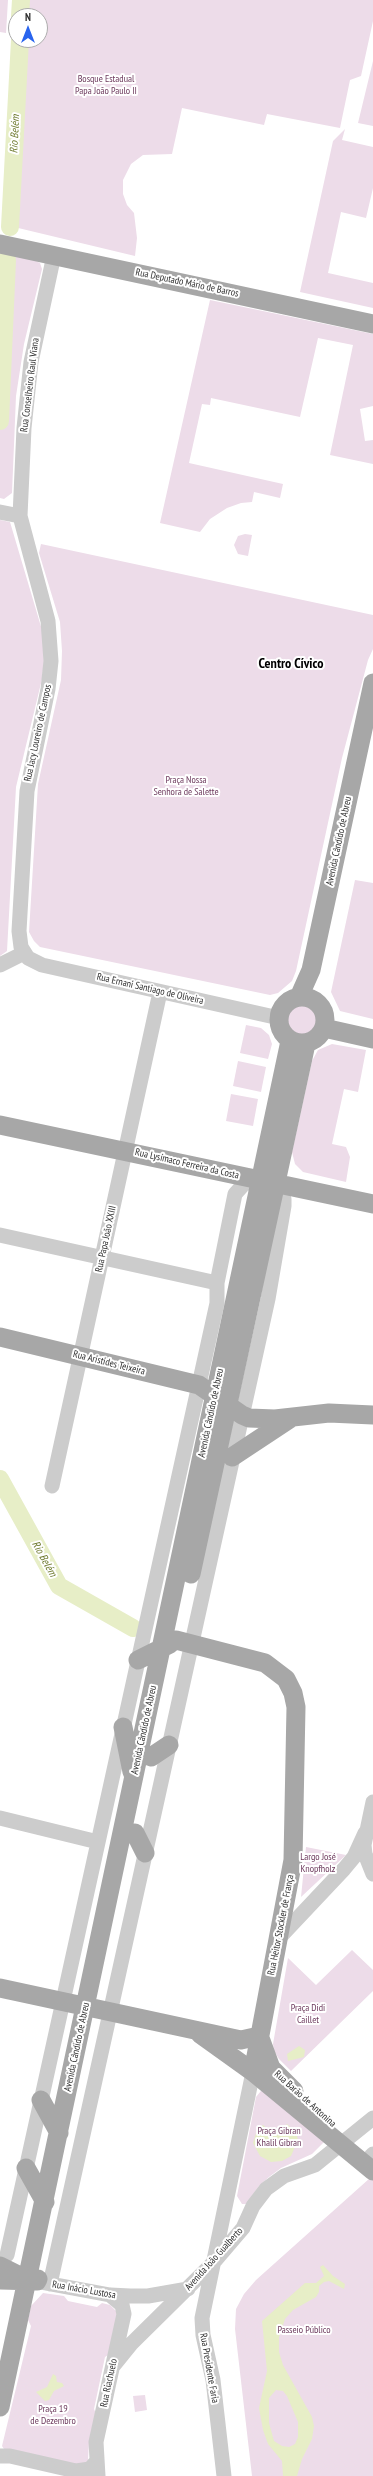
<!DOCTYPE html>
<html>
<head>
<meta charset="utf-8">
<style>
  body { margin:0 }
  #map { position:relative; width:373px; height:2476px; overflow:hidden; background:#fff; font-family:"PT Sans Narrow",sans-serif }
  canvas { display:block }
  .north { position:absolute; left:8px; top:8px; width:40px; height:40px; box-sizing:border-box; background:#fff; border:1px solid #acacac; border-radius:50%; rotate:0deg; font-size:11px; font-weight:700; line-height:16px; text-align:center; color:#2f2f2f }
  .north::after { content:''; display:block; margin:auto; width:14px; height:18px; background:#2964ee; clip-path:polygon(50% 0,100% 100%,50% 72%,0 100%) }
</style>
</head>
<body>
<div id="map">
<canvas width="373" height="2476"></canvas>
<div class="north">N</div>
</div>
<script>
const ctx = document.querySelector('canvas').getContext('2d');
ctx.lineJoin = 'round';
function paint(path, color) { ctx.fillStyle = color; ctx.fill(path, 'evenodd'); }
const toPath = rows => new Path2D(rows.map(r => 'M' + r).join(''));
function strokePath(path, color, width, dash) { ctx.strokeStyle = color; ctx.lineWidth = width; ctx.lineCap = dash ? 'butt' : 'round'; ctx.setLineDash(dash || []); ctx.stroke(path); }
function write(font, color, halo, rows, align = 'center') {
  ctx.font = font + ' "PT Sans Narrow",sans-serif'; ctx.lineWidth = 4; ctx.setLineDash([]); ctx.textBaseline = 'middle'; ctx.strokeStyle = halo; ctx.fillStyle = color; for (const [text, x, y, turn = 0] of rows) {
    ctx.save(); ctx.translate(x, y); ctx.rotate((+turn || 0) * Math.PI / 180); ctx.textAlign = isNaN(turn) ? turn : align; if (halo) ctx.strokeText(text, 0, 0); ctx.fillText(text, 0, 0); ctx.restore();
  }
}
paint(toPath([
  [0,0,8,0,6,33,0,32],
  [25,0,373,0,373,21,361,76,350,80,340,128,267,114,264,125,182,108,172,154,143,155,131,164,123,180,123,194,127,205,134,213,137,238,135,256,14,227,23,40,40,40,40,16,24,16],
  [373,61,373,126,358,123],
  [345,129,342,140,373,147,373,188,366,218,341,212,328,273,373,283,373,308,300,292,333,141],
  [0,252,34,260,40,263,42,269,24,344,16,396,12,493,4,499,0,498],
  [210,300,373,334,373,406,360,409,365,441,373,440,373,464,330,455,353,345,318,338,300,417,211,398,210,405,202,404,189,463,283,484,280,498,254,492,252,502,241,503,227,508,210,519,200,532,160,523],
  [0,520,10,522,42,630,44,661,42,679,16,787,7,951,0,956],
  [245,534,252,535,248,556,238,554,234,545,238,536],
  [41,544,373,615,373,649,368,660,342,758,296,971,292,981,278,993,270,995,40,947,34,941,29,932,38,784,61,680,62,651,60,622,39,553],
  [355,880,373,883,373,1019,340,1011,331,992],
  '286 1022a16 16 0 1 1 32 0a16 16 0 1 1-32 0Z',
  [246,1025,261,1028,269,1035,272,1044,268,1059,240,1053],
  [332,1044,366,1050,358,1092,344,1089,332,1144,346,1147,350,1157,346,1182,303,1172,295,1164,292,1152,312,1061,318,1050],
  [238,1061,266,1067,261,1092,233,1086],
  [231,1094,258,1099,253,1126,226,1121],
  [306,1847,346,1855,301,1897],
  [352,1950,373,1970,373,1991,291,2071,279,2059,274,2051,273,2044,288,1958,316,1985],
  [265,2086,327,2139,312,2154,281,2168,269,2177,259,2186,246,2204,242,2204,237,2196,256,2097],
  [370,2178,373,2180,373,2476,252,2476,235,2329,236,2309,244,2294,256,2280],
  [43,2293,64,2296,68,2301,97,2307,102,2303,110,2305,118,2313,110,2354,105,2357,94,2409,96,2414,89,2442,88,2460,84,2466,4,2449,2,2446,31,2326,28,2320,31,2306],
  [145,2395,147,2410,135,2412,133,2396]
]), '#eddce9');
paint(toPath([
  [299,2046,305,2050,304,2057,288,2061,287,2054],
  [287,2124,296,2132,298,2140,291,2156,282,2161,271,2162,260,2156,253,2143,257,2130,263,2125,276,2136],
  [323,2265,333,2276,345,2284,344,2289,329,2281,324,2282,319,2286,319,2292,316,2297,293,2310,285,2319,279,2337,279,2352,283,2365,312,2417,314,2426,312,2439,302,2459,297,2476,283,2476,282,2461,268,2444,263,2430,259,2408,267,2371,262,2321,305,2283,316,2283,324,2276,320,2267],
  [276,2390,283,2391,287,2396,298,2422,298,2437,295,2444,289,2447,282,2446,274,2441,269,2423,269,2398],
  [53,2374,56,2376,57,2382,62,2383,64,2386,54,2391,49,2400,45,2401,36,2392,47,2387]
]), '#e7eec7');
strokePath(toPath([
  [20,16,21,0],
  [10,227,20,40],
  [0,421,7,260],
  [0,1479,59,1586,133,1628]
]), '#e7eec7', 18);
strokePath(toPath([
  [54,255,31,362,24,428,20,516,48,621,51,661,48,689,27,791,19,931,21,947,28,958,42,965,279,1018],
  [0,512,20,516],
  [0,965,24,953],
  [0,1235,217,1283],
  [52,1486,160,992],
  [373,1802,364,1845,365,1854,373,1874],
  [0,1818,98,1842],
  [279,1938,344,1869,354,1857,365,1833],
  [371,2156,373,2154],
  [7,2255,217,1303,217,1283,235,1194,244,1184,260,1181],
  [40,2282,110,2295,130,2296,148,2296,188,2289],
  [50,2284,268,1299,284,1206,284,1199,275,1184],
  [114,2365,131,2344,214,2262,243,2228,253,2206,266,2189,284,2176,315,2165,373,2118],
  [0,2456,10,2456,76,2471,90,2469,96,2462],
  [98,2476,96,2442,124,2314,122,2305,110,2295],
  [224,2476,213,2380,203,2335,202,2318,253,2072]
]), '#ccc', 15);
strokePath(toPath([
  [0,244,373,324],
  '279 1020a23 23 0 1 1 46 0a23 23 0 1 1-46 0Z',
  [299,997,311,970,373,683],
  [324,1028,373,1039],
  [0,1125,373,1204],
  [0,1337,199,1385,242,1415,249,1418,275,1419,329,1413,373,1415],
  [232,1457,291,1418],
  [191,1574,306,1044],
  [176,1640,265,1663,286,1679,293,1693,296,1707,293,1860,253,2072],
  [138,1660,170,1644],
  [123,1727,132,1772],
  [151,1757,169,1745],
  [135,1833,145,1853],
  [0,1988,241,2040,259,2036],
  [200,2034,253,2072,373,2171],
  [260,2038,271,2068,294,2091],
  [41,2100,59,2133],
  [26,2168,45,2202],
  [0,2266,28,2280],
  [0,2280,37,2281,38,2279],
  [0,2407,290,1041]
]), '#a7a7a7', 19);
write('10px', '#6d3a5d', '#fff', [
  ["Bosque Estadual",106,79],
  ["Papa João Paulo II",106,91],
  ["Praça Nossa",186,780],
  ["Senhora de Salette",186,792],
  ["Largo José",318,1857],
  ["Knopfholz",318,1869],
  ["Praça Didi",308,2008],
  ["Caillet",308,2020],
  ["Praça Gibran",279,2131],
  ["Khalil Gibran",279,2143],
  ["Passeio Público",304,2330],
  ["Praça 19",53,2409],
  ["de Dezembro",53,2421]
]);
write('10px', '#2f2f2f', '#fff', [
  ["Rua Deputado Mário de Barros",187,283,12],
  ["Rua Conselheiro Raul Viana",30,385,-83],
  ["Rua Jacy Loureiro de Campos",38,733,-78],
  ["Avenida Cândido de Abreu",339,841,-78],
  ["Rua Ernani Santiago de Oliveira",150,989,13],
  ["Rua Lysímaco Ferreira da Costa",187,1164,13],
  ["Rua Papa João XXIII",106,1239,-78],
  ["Rua Aristides Teixeira",109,1363,14],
  ["Avenida Cândido de Abreu",211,1413,-78],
  ["Avenida Cândido de Abreu",144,1730,-78],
  ["Rua Heitor Stockler de França",281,1925,-79],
  ["Avenida Cândido de Abreu",77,2047,-78],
  ["Rua Barão de Antonina",305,2099,42],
  ["Avenida João Gualberto",214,2259,-48],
  ["Rua Inácio Lustosa",84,2290,10],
  ["Rua Presidente Faria",209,2368,80],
  ["Rua Riachuelo",109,2383,-78]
]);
write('italic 11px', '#6f7b30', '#fff', [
  ["Rio Belém",15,134,-87],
  ["Rio Belém",44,1559,61]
]);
write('bold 14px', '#000', '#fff', [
  ["Centro Cívico",291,664]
]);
</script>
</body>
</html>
